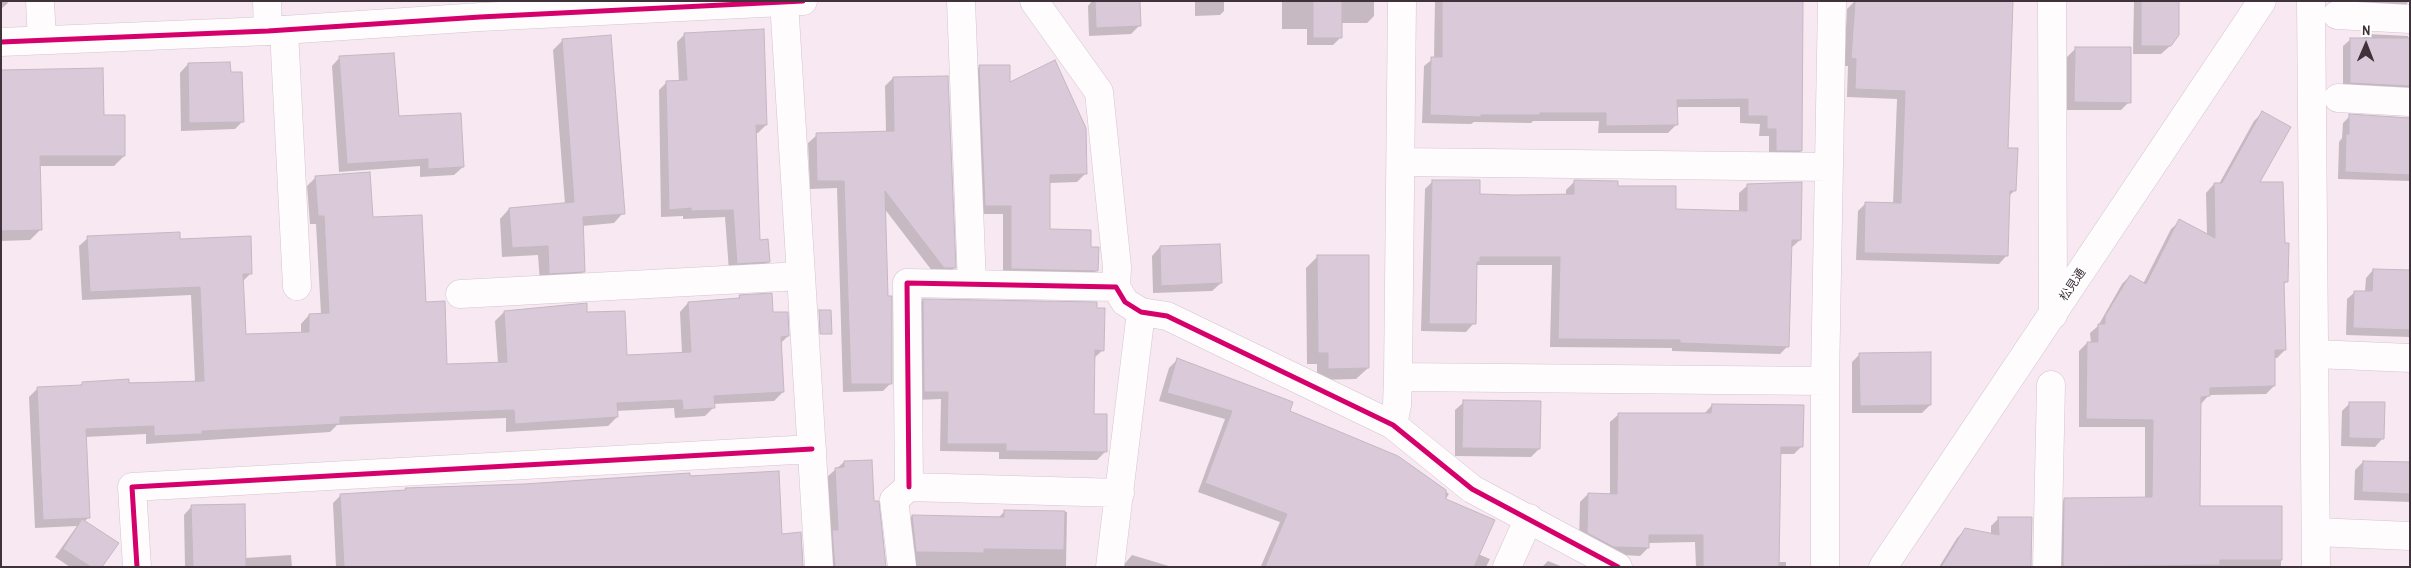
<!DOCTYPE html>
<html>
<head>
<meta charset="utf-8">
<style>
  body { margin:0 }
  #map { position:relative; width:2411px; height:568px; overflow:hidden; background:#f8e8f2; font-family:"Archivo Narrow",sans-serif }
  canvas { display:block }
  .frame { position:absolute; inset:0; border:2px solid #3f323a; pointer-events:none }
  .north { position:absolute; left:2341px; top:20px; width:50px; height:50px; -webkit-text-stroke:4px #fff; paint-order:stroke; rotate:1deg; font-size:14px; font-weight:700; line-height:20px; text-align:center; color:#3f323a }
  .north::after { content:''; display:block; margin:auto; width:18px; height:22px; background:#3f323a; clip-path:polygon(50% 0,100% 100%,50% 72%,0 100%) }
</style>
</head>
<body>
<div id="map">
<canvas width="2411" height="568"></canvas>
<div class="frame"></div>
<div class="north">N</div>
</div>
<script>
const ctx = document.querySelector('canvas').getContext('2d');
ctx.lineJoin = 'round';
function paint(path, color) { ctx.fillStyle = color; ctx.fill(path, 'evenodd'); }
const toPath = rows => new Path2D(rows.map(r => 'M' + r).join(''));
function strokePath(path, color, width, dash) { ctx.strokeStyle = color; ctx.lineWidth = width; ctx.lineCap = dash ? 'butt' : 'round'; ctx.setLineDash(dash || []); ctx.stroke(path); }
function write(font, color, halo, rows, align = 'center') {
  ctx.font = font + ' "Archivo Narrow","Noto Sans JP",sans-serif'; ctx.lineWidth = 4; ctx.setLineDash([]); ctx.textBaseline = 'middle'; ctx.strokeStyle = halo; ctx.fillStyle = color; for (const [text, x, y, turn = 0] of rows) {
    ctx.save(); ctx.translate(x, y); ctx.rotate((+turn || 0) * Math.PI / 180); ctx.textAlign = isNaN(turn) ? turn : align; if (halo) ctx.strokeText(text, 0, 0); ctx.fillText(text, 0, 0); ctx.restore();
  }
}
paint(toPath([
  [1,1,7,1,8,3,1,9],
  [1092,1,1138,1,1139,26,1131,34,1089,36,1088,6],
  [1195,1,1224,1,1224,11,1220,15,1195,16],
  [1282,1,1374,1,1374,16,1367,23,1341,23,1340,38,1333,45,1307,45,1307,29,1282,29],
  [1435,1,1802,1,1801,151,1793,159,1769,158,1769,136,1759,136,1760,124,1740,123,1740,107,1676,107,1676,125,1668,133,1598,133,1599,121,1533,121,1531,123,1474,122,1471,124,1422,123,1424,66,1434,58],
  [1855,1,1869,1,2007,149,2015,190,2008,197,2007,255,1999,264,1856,260,1858,211,1866,203,1893,204,1897,99,1847,97,1848,66,1844,66,1847,9],
  [2134,1,2178,1,2170,46,2161,54,2133,54],
  [2359,1,2409,1,2401,11,2359,9],
  [685,34,766,125,758,133,755,133,759,241,769,262,761,269,729,271,725,217,683,219,683,216,661,217,659,90,667,82,679,82,677,42],
  [2367,34,2408,36,2410,96,2343,90,2343,46,2351,39,2361,39],
  [563,40,623,213,614,223,582,226,584,271,574,281,540,283,538,255,502,257,500,219,509,209,565,204,553,50],
  [2076,48,2129,102,2121,110,2067,110,2067,57],
  [340,57,398,118,463,167,454,175,420,177,420,166,339,172,332,66],
  [188,64,229,74,243,121,235,129,181,131,180,73],
  [980,66,1009,84,1085,174,1077,182,1049,183,1049,230,1090,248,1097,270,1088,279,1003,277,1003,214,977,214,971,75],
  [1,70,102,70,103,116,124,156,114,166,39,166,40,230,30,240,1,241],
  [893,78,954,268,946,276,936,276,884,208,891,383,883,391,843,392,837,188,810,189,808,143,817,135,886,132,885,86],
  [2262,113,2258,183,2287,281,2283,285,2285,350,2277,358,2273,358,2274,386,2266,394,2209,395,2201,404,2199,507,2281,507,2281,567,2055,567,2057,507,2065,499,2145,498,2145,427,2079,427,2079,351,2087,343,2091,343,2090,333,2098,326,2122,284,2130,276,2143,284,2171,229,2180,221,2207,235,2206,193,2214,184,2219,184,2254,121],
  [2350,116,2410,119,2410,181,2338,179,2339,142,2342,138,2343,123],
  [316,177,372,218,425,303,446,366,498,363,495,321,504,312,586,313,626,357,682,354,680,312,688,303,736,300,740,296,772,313,788,336,780,344,783,392,774,401,713,404,713,408,705,416,675,418,674,408,616,411,617,417,608,426,506,432,506,418,337,425,330,432,146,444,146,434,85,437,89,517,84,522,100,567,70,567,55,557,77,526,35,528,29,397,37,389,79,386,83,383,195,382,191,295,82,300,79,246,88,238,179,240,251,273,242,282,245,335,301,333,301,324,309,315,321,314,316,224,310,224,307,186],
  [1433,181,1479,195,1566,195,1566,190,1574,182,1616,188,1675,211,1739,212,1739,193,1748,185,1800,240,1791,248,1788,346,1780,354,1672,351,1672,348,1550,347,1552,265,1475,265,1474,323,1466,332,1421,331,1425,189],
  [1160,247,1221,283,1212,291,1153,293,1152,256],
  [1318,256,1368,368,1356,379,1317,380,1317,364,1307,364,1306,268],
  [2373,270,2410,272,2409,337,2346,335,2347,299,2355,292,2365,292,2366,278],
  [923,300,1103,350,1094,358,1093,415,1105,452,1097,460,999,459,999,452,940,451,941,399,916,400,915,308],
  [1860,354,1930,405,1922,413,1852,413,1852,362],
  [1177,360,1288,411,1396,457,1449,494,1445,500,1478,554,1490,559,1486,567,1261,566,1280,522,1198,492,1225,419,1159,401,1169,368],
  [1464,402,1539,449,1531,457,1455,456,1455,410],
  [2350,403,2383,438,2375,447,2341,446,2342,411],
  [1712,405,1802,446,1794,454,1780,454,1778,562,1786,562,1786,567,1696,567,1695,542,1648,543,1648,548,1640,556,1605,554,1579,541,1580,502,1588,494,1610,495,1610,422,1619,414,1704,414],
  [844,462,872,503,885,567,826,567,827,477],
  [2363,462,2410,464,2410,502,2354,500,2355,470],
  [689,478,780,535,802,567,336,567,333,503,341,495,404,492,406,489],
  [192,506,245,558,291,555,292,567,185,567,184,515],
  [1005,511,1067,512,1066,567,907,567,904,524,912,516,998,518],
  [1999,518,2030,567,1939,567,1957,538,1965,530,1991,535,1991,526],
  [1132,555,1172,567,1122,567],
  [1548,561,1563,567,1542,567]
]), '#0003');
const building = toPath([
  [1095,1,1140,1,1141,26,1096,28,1095,1],
  [1313,1,1342,1,1342,38,1313,38,1313,1],
  [1442,1,1803,1,1802,151,1776,151,1776,129,1767,129,1767,116,1748,116,1748,99,1677,100,1678,125,1606,126,1606,113,1540,113,1540,115,1481,115,1481,117,1430,115,1431,57,1442,57,1442,1],
  [1855,1,2013,1,2008,148,2018,148,2016,191,2010,191,2008,256,1864,253,1865,202,1901,203,1905,91,1855,89,1856,59,1851,58,1855,1],
  [2141,1,2179,1,2179,35,2171,46,2141,46,2141,1],
  [764,29,767,125,756,125,760,240,768,239,770,262,737,264,733,210,691,211,691,208,669,210,666,81,687,80,684,33,764,29],
  [611,35,625,214,583,217,585,272,549,274,548,246,512,248,509,208,574,202,562,39,611,35],
  [2350,38,2410,38,2410,86,2350,83,2350,38],
  [2075,47,2131,47,2131,103,2074,102,2075,47],
  [394,53,399,116,461,113,464,167,428,169,428,159,347,164,339,56,394,53],
  [1055,60,1086,128,1087,174,1050,175,1050,229,1091,230,1091,247,1099,247,1098,271,1011,269,1011,206,985,206,979,65,1010,65,1010,82,1055,60],
  [230,62,231,72,242,72,244,122,189,123,188,63,230,62],
  [103,68,104,115,125,115,125,156,40,156,42,230,1,231,1,70,103,68],
  [948,76,956,268,944,268,885,191,888,296,892,296,892,384,851,384,844,181,817,181,816,133,894,131,893,77,948,76],
  [2262,111,2291,127,2260,182,2283,182,2285,243,2289,243,2288,282,2284,282,2286,350,2275,350,2275,386,2210,388,2210,396,2201,397,2200,506,2282,506,2282,560,2220,560,2220,565,2063,567,2064,498,2152,497,2153,420,2086,419,2087,342,2098,342,2098,324,2105,324,2105,316,2130,275,2146,284,2179,219,2215,238,2214,183,2222,183,2262,111],
  [2349,114,2410,118,2410,175,2345,172,2346,134,2349,134,2349,114],
  [370,172,373,217,422,215,426,302,445,301,447,364,507,362,504,311,587,303,587,312,625,311,627,355,691,352,688,302,740,298,739,295,772,293,773,312,788,312,789,336,781,337,784,392,714,396,715,408,683,410,682,400,617,403,618,417,515,424,514,410,340,417,340,424,202,431,202,434,154,436,154,426,86,429,90,518,43,520,37,387,82,385,82,382,129,379,129,383,204,381,200,287,90,292,87,236,180,232,180,239,251,236,252,274,243,274,246,334,309,332,309,314,329,313,324,216,318,216,315,176,370,172],
  [1432,180,1480,180,1480,194,1515,195,1574,194,1574,180,1618,181,1618,186,1676,186,1676,209,1747,211,1747,184,1802,182,1801,240,1792,240,1789,347,1680,343,1680,340,1558,339,1560,257,1480,257,1480,262,1477,262,1476,324,1429,324,1432,180],
  [1220,244,1222,283,1161,286,1160,246,1220,244],
  [1317,255,1369,255,1369,368,1328,369,1328,353,1318,353,1317,255],
  [2373,269,2410,270,2410,330,2353,328,2354,291,2372,291,2373,269],
  [923,299,1097,302,1097,308,1105,308,1104,351,1095,350,1094,414,1107,414,1107,452,1006,451,1006,444,947,444,948,392,924,392,923,299],
  [819,310,831,310,832,334,820,334,819,310],
  [1931,352,1931,405,1860,406,1859,353,1931,352],
  [1177,358,1293,402,1290,411,1398,456,1446,490,1446,499,1495,520,1474,567,1265,567,1287,514,1205,483,1232,411,1167,393,1177,358],
  [1463,400,1541,401,1540,449,1462,448,1463,400],
  [2349,402,2385,402,2384,439,2349,438,2349,402],
  [1712,404,1804,405,1803,447,1781,447,1779,567,1703,567,1703,535,1649,535,1649,548,1614,547,1587,533,1588,493,1617,494,1618,413,1711,413,1712,404],
  [872,460,874,501,879,501,886,567,835,567,832,530,838,530,835,468,844,467,844,461,872,460],
  [2363,461,2410,462,2410,494,2362,492,2363,461],
  [779,471,782,534,801,532,803,567,344,567,340,494,406,490,405,488,524,484,690,473,690,476,779,471],
  [245,504,246,567,193,567,191,505,245,504],
  [1004,510,1065,511,1064,550,984,549,984,553,916,552,912,515,1004,517,1004,510],
  [1998,517,2032,517,2031,567,1941,567,1965,528,1999,535,1998,517],
  [82,519,119,543,102,567,91,567,63,549,82,519]
]);
paint(building, '#d9c9d9');
strokePath(building, '#c3b8c2', 1);
const street = toPath([
  [40,1,42,40],
  [267,1,268,31],
  [784,1,819,567],
  [961,1,972,284],
  [1034,1,1099,92,1117,267,1116,287],
  [2052,1,2053,315],
  [2337,15,2410,19],
  [284,30,297,286],
  [2338,98,2410,102],
  [1401,162,1829,167],
  [460,294,801,276],
  [2315,354,2410,358],
  [1398,377,1825,381],
  [1393,425,1397,405,1398,377,1402,1],
  [909,487,907,283,1116,287,1125,302,1141,312,1167,316,1393,425,1472,489,1618,567],
  [2316,532,2410,536],
  [137,567,132,487,812,449],
  [902,567,894,500,909,487,1120,493],
  [1110,567,1141,312],
  [1507,567,1529,518],
  [1825,567,1825,381,1832,1],
  [2047,567,2051,385]
]);
const secondary = toPath([
  [2311,1,2316,567],
  [1,42,268,31,480,17,803,1],
  [1883,567,2262,1]
]);
strokePath(street, '#d2c5cd', 29);
strokePath(secondary, '#d2c5cd', 29);
strokePath(street, '#fefcfd', 28);
strokePath(secondary, '#fefcfd', 28);
strokePath(toPath([
  [1,42,268,31,480,17,803,1],
  [909,487,907,283,1116,287,1125,302,1141,312,1167,316,1393,425,1472,489,1618,567],
  [137,567,132,487,812,449]
]), '#d6006c', 5);
write('12px', '#3f323a', '#fff', [
  ["松見通",2073,285,-56]
]);
</script>
</body>
</html>
